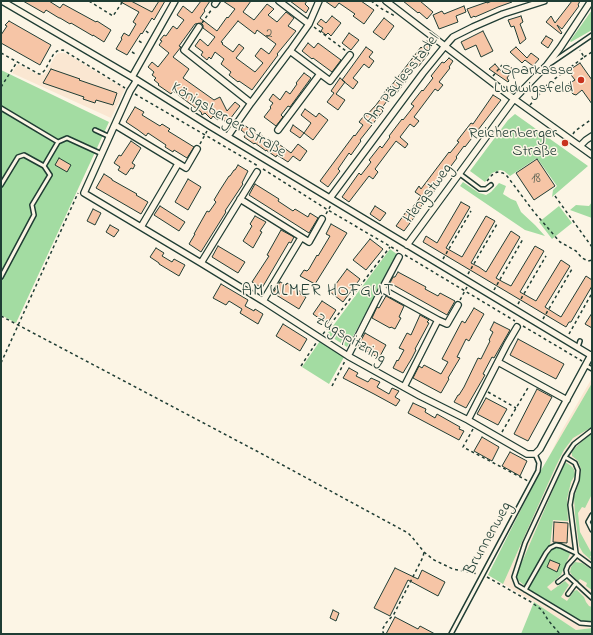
<!DOCTYPE html>
<html>
<head>
<meta charset="utf-8">
<style>
  body { margin:0 }
  #map { position:relative; width:593px; height:635px; overflow:hidden; background:#fcf5e5; font-family:"Indie Flower",sans-serif }
  canvas { display:block }
  .frame { position:absolute; inset:0; border:2px solid #1f3d34; pointer-events:none }
</style>
</head>
<body>
<div id="map">
<canvas width="593" height="635"></canvas>
<div class="frame"></div>
</div>
<script>
const ctx = document.querySelector('canvas').getContext('2d');
ctx.lineJoin = 'round';
function paint(path, color) { ctx.fillStyle = color; ctx.fill(path, 'evenodd'); }
const toPath = rows => new Path2D(rows.map(r => 'M' + r).join(''));
function strokePath(path, color, width, dash) { ctx.strokeStyle = color; ctx.lineWidth = width; ctx.lineCap = dash ? 'butt' : 'round'; ctx.setLineDash(dash || []); ctx.stroke(path); }
function write(font, color, halo, rows, align = 'center') {
  ctx.font = font + ' "Indie Flower",sans-serif'; ctx.lineWidth = 3; ctx.setLineDash([]); ctx.textBaseline = 'middle'; ctx.strokeStyle = halo; ctx.fillStyle = color; for (const [text, x, y, turn = 0] of rows) {
    ctx.save(); ctx.translate(x, y); ctx.rotate((+turn || 0) * Math.PI / 180); ctx.textAlign = isNaN(turn) ? turn : align; if (halo) ctx.strokeText(text, 0, 0); ctx.fillText(text, 0, 0); ctx.restore();
  }
}
paint(toPath([
  [128,1,165,1,154,20,126,5],
  [60,53,64,53,69,55,125,89,111,118,12,73,18,64,39,75,43,75,47,71,54,58,57,54],
  [592,378,592,628,576,630,534,602,488,575,540,472,547,461,561,432]
]), '#fae7d2');
paint(toPath([
  [592,10,592,30,571,42,570,41],
  [1,70,109,122,16,323,1,315],
  [515,114,588,166,552,197,553,190,557,186,537,158,510,176,504,171,500,170,492,173,485,182,470,171,508,120],
  [463,182,479,193,483,194,486,195,491,192,499,183,506,186,503,194,511,199,516,201,521,212,535,225,545,236,525,230,460,186],
  [592,202,592,218,570,210,576,205,589,206],
  [559,206,572,223,552,239,539,222],
  [390,249,398,255,347,347,327,334],
  [320,341,344,357,329,384,302,367],
  [592,383,592,427,573,438,564,450,556,466,503,584,488,575,540,472],
  [592,434,592,494,585,508,582,507,578,513,580,532,592,554,590,557,592,559,592,561,583,553,579,546,575,514,574,497,579,483,581,469,578,461,572,456,572,452,577,446,587,437],
  [565,462,570,465,574,469,575,475,571,482,567,499,568,521,553,520,550,546,545,552,525,586,519,581,516,576],
  [555,547,559,547,565,550,570,554,561,575,547,587,551,591,565,581,569,585,561,597,567,601,574,591,577,590,584,597,586,602,589,606,592,607,592,621,581,621,528,589,551,549],
  [575,562,582,563,592,570,592,590,586,586,587,583,580,579,578,581,572,575,570,572,571,567],
  [534,602,576,630,592,628,592,634,521,634]
]), '#a3dca2');
const building = toPath([
  [23,1,49,1,60,8,63,4,96,22,97,21,111,30,104,42,93,35,93,36,71,23,70,24,60,18,59,18,46,10,44,13,23,1],
  [119,1,131,1,152,12,159,1,165,1,154,20,152,18,142,34,141,33,127,55,116,49,122,39,121,38,124,33,129,36,136,24,133,22,139,12,119,1],
  [201,1,210,1,204,10,205,11,200,18,217,31,227,17,228,18,235,9,223,1,251,1,243,12,254,20,267,4,274,9,268,15,277,22,286,12,294,18,288,26,296,31,277,54,278,55,252,90,239,81,238,82,229,75,231,72,221,64,224,59,215,52,211,59,209,57,207,60,201,55,203,52,195,46,200,39,208,46,215,37,203,28,203,25,201,23,195,24,179,46,181,47,173,57,189,69,183,78,214,100,220,97,227,111,235,102,240,106,227,123,220,117,218,120,213,116,211,119,205,113,202,115,201,112,173,91,171,94,158,85,159,84,154,80,156,78,152,75,154,72,148,67,152,62,158,67,169,53,159,45,162,41,160,40,164,35,166,36,173,26,177,29,184,20,177,15,183,6,192,13,201,1],
  [238,21,255,34,257,30,276,44,269,54,261,48,255,56,263,63,255,72,236,58,244,48,239,44,233,52,222,44,223,43,221,42,238,21],
  [290,1,307,1,305,4,309,8,306,13,290,1],
  [325,1,361,1,374,10,364,24,353,16,355,14,339,3,335,8,325,1],
  [403,1,420,1,433,12,427,19,419,12,418,13,403,1],
  [492,1,512,1,512,2,498,7,475,17,474,16,471,18,467,9,487,2,487,3,492,1],
  [572,1,580,1,578,5,579,6,562,29,557,25,562,33,561,34,546,22,551,16,555,23,572,1],
  [464,6,466,12,456,16,458,22,439,29,433,15,442,11,444,14,464,6],
  [332,16,341,23,331,36,328,33,326,35,321,31,323,28,317,24,321,19,326,23,332,16],
  [521,16,523,22,520,24,526,39,520,44,514,26,511,27,508,20,521,16],
  [384,18,394,26,384,40,373,32,384,18],
  [9,21,51,45,40,65,1,43,1,35,7,26,5,25,9,21],
  [483,31,493,51,481,57,476,45,465,50,461,42,483,31],
  [349,33,359,40,351,50,342,43,349,33],
  [546,36,553,40,548,48,541,43,546,36],
  [427,41,431,45,426,51,429,53,418,67,416,65,404,80,406,81,395,95,393,93,381,109,383,111,360,140,361,141,351,155,349,153,338,169,340,171,328,187,320,181,354,135,355,136,363,125,359,122,363,117,364,118,376,105,382,97,381,97,387,89,388,90,421,47,422,48,427,41],
  [308,43,314,48,318,43,341,60,332,72,313,58,312,59,302,51,308,43],
  [366,47,373,52,369,57,374,61,369,68,364,64,357,73,353,78,358,82,353,89,342,80,366,47],
  [516,47,527,58,531,53,539,59,533,66,525,60,522,63,510,52,516,47],
  [449,58,453,61,449,67,450,68,439,82,443,85,438,91,435,89,414,117,419,121,414,127,410,124,400,137,408,144,405,148,396,141,375,169,378,172,373,179,369,176,349,202,342,197,359,173,361,175,371,162,369,160,380,146,382,148,390,137,389,136,402,119,403,120,414,106,411,104,422,90,423,91,433,78,431,76,442,62,444,63,449,58],
  [580,63,592,80,592,104,582,90,576,95,573,94,568,88,568,84,575,80,568,71,580,63],
  [495,64,501,71,506,64,513,69,507,78,509,81,508,82,489,69,495,64],
  [51,69,80,79,79,80,117,93,113,105,96,100,95,103,83,99,84,97,43,83,51,69],
  [304,73,311,78,290,107,288,106,281,115,283,117,276,126,264,117,271,108,270,107,273,103,269,100,273,94,280,100,286,91,290,94,297,84,296,83,304,73],
  [340,78,345,82,336,94,345,100,338,110,327,102,334,93,331,91,340,78],
  [493,95,501,100,465,147,464,146,456,157,457,158,436,186,437,187,427,201,426,200,415,214,416,215,404,231,396,226,408,209,410,211,421,196,415,192,419,186,421,189,449,152,450,153,459,142,457,141,471,123,473,124,493,95],
  [135,107,144,112,142,115,160,126,162,124,170,129,168,131,194,147,187,158,174,150,173,152,165,147,166,145,148,133,146,136,138,130,126,122,135,107],
  [305,109,316,117,319,113,328,120,313,140,304,133,311,123,301,115,305,109],
  [244,125,260,136,261,135,267,139,268,138,274,143,276,142,291,153,298,144,307,151,300,161,293,156,288,162,277,155,276,157,266,150,266,151,255,143,254,144,244,137,246,134,241,130,244,125],
  [293,125,304,133,300,138,290,131,293,125],
  [131,141,141,148,132,163,135,165,133,169,131,168,126,175,118,170,120,167,114,163,119,155,121,156,131,141],
  [59,158,71,165,67,172,55,165,59,158],
  [537,159,555,186,534,200,516,173,537,159],
  [238,165,248,171,242,183,243,184,225,211,226,212,201,252,189,244,195,234,194,234,207,211,209,212,216,202,214,200,220,190,229,176,230,176,234,170,235,170,238,165],
  [104,174,112,179,112,180,137,194,136,195,148,202,141,214,96,188,104,174],
  [188,179,201,187,188,210,175,202,188,179],
  [255,184,279,199,278,201,293,211,295,209,308,217,310,213,318,218,309,233,249,195,255,184],
  [461,202,470,207,446,248,462,257,486,216,495,221,471,263,479,267,486,272,511,231,520,237,496,278,503,282,511,286,535,246,544,251,520,292,536,301,561,260,570,266,545,307,556,314,561,317,586,276,592,280,592,286,571,322,569,322,566,327,423,242,426,236,437,243,461,202],
  [160,206,185,222,179,231,154,215,160,206],
  [375,206,386,213,380,221,370,214,375,206],
  [93,209,101,213,95,225,87,221,93,209],
  [255,216,266,222,260,231,262,232,253,248,243,241,252,226,250,224,255,216],
  [331,224,347,233,315,284,300,276,304,270,307,271,309,269,317,255,318,256,330,236,326,234,331,224],
  [110,225,119,230,114,237,106,232,110,225],
  [281,230,294,237,291,243,289,242,262,288,252,282,269,256,267,255,281,230],
  [370,239,383,249,366,270,353,260,370,239],
  [218,246,245,262,238,273,212,257,218,246],
  [156,248,164,253,162,256,172,262,174,259,185,265,179,276,159,264,159,263,150,257,156,248],
  [347,269,360,279,343,302,330,292,347,269],
  [398,272,426,287,425,289,438,296,440,293,455,301,447,315,390,283,393,277,395,277,398,272],
  [280,282,286,285,287,283,301,292,300,294,306,297,299,309,273,293,280,282],
  [221,284,248,300,245,306,254,311,255,309,263,314,258,324,240,313,242,309,229,301,226,305,213,298,221,284],
  [386,296,404,306,399,317,401,318,395,329,391,327,390,328,372,318,377,307,379,308,386,296],
  [322,301,336,310,327,324,313,314,322,301],
  [474,308,484,314,469,341,466,339,457,357,460,358,448,378,449,379,441,393,413,378,419,366,422,368,424,365,441,374,448,362,442,359,462,321,465,323,474,308],
  [592,313,592,328,585,324,592,313],
  [420,315,429,320,427,322,429,323,415,349,416,350,412,358,403,373,393,368,397,360,398,361,404,350,399,348,407,333,411,335,420,315],
  [494,322,510,330,494,358,492,357,483,374,485,375,466,408,454,402,458,395,459,395,464,387,478,358,481,359,490,341,489,340,493,332,490,330,494,322],
  [283,324,307,339,300,351,276,336,283,324],
  [365,333,386,345,379,358,358,346,365,333],
  [518,339,564,364,556,379,510,355,518,339],
  [349,368,358,373,356,376,368,382,371,378,380,382,377,387,389,394,392,388,399,391,395,397,400,400,396,406,374,394,343,378,349,368],
  [537,389,552,397,528,441,514,434,537,389],
  [486,398,507,409,498,425,477,414,486,398],
  [413,403,426,409,425,412,435,418,437,414,460,427,459,429,464,431,459,440,408,413,413,403],
  [482,437,499,447,492,461,474,451,482,437],
  [510,452,527,461,520,476,502,466,510,452],
  [554,522,568,523,567,543,553,542,554,522],
  [550,560,560,564,557,572,547,567,550,560],
  [395,568,418,579,422,570,445,582,438,596,408,580,390,616,374,608,395,568],
  [333,610,339,613,336,621,330,618,333,610],
  [395,617,418,629,420,626,435,634,386,634,395,617]
]);
paint(building, '#f6c5a6');
strokePath(building, '#1f3d34', 1);
const lane = toPath([
  [551,63,592,35],
  [1,108,58,142],
  [95,130,110,137],
  [460,174,480,189,486,189,491,185],
  [1,185,18,157,24,155,44,166],
  [1,277,34,215,32,205,50,175,44,166,58,142,67,138,102,154],
  [578,347,580,341],
  [585,365,592,369],
  [592,430,574,444,565,457,525,543,514,577,517,585,522,588,580,623,592,624],
  [565,457,575,463,578,470,577,480,572,493,570,505,576,553,577,555,592,566],
  [592,515,588,522,592,530],
  [577,555,568,565,566,570,567,575,592,598],
  [558,582,567,575],
  [525,590,546,553,550,548,556,545,561,546,576,553],
  [568,594,576,583],
  [451,634,538,471,539,463,535,454]
]);
const street = toPath([
  [2,1,132,77,210,126,592,356],
  [279,1,309,24],
  [386,1,514,99,592,155],
  [215,4,217,1],
  [199,27,184,50,251,103],
  [290,51,330,81,350,55],
  [132,77,175,1],
  [137,80,130,91,84,193,201,263,263,301,348,356,420,396,468,420,527,454,535,454,540,449,591,355],
  [115,125,186,168,197,149],
  [278,130,320,74],
  [228,136,251,103,290,51,309,24,319,1],
  [580,146,586,140,592,136],
  [330,198,423,73,445,46,453,37,473,27,503,14,544,1],
  [240,199,309,242,322,219],
  [141,227,178,164],
  [407,245,514,99,547,65,560,48,591,1],
  [201,263,257,172],
  [382,289,399,257],
  [263,301,301,238],
  [438,320,447,324,458,305],
  [348,356,382,289,438,320,404,387],
  [498,362,567,400],
  [468,420,507,344,517,327]
]);
strokePath(lane, '#1f3d34', 6);
strokePath(street, '#1f3d34', 8);
strokePath(toPath([
  [89,1,113,16,123,1],
  [371,1,382,9,395,16],
  [202,23,212,9],
  [314,27,346,51],
  [146,31,150,34],
  [139,41,144,44],
  [132,52,137,55],
  [1,53,39,74,41,74,45,70,53,55,57,51,63,50,125,88],
  [584,57,592,52],
  [563,75,563,73,584,57,580,50],
  [493,76,502,65],
  [1,87,17,62],
  [135,94,258,166],
  [530,105,549,83,563,73],
  [573,134,575,131,592,119],
  [200,144,207,131],
  [263,169,328,210,398,251],
  [487,181,492,175,497,172,503,173,507,176,534,212,560,242,576,251,582,258,588,261,592,260],
  [555,196,592,247],
  [326,214,331,205],
  [405,255,515,321],
  [443,259,471,211],
  [468,274,497,224],
  [494,290,523,239],
  [460,300,467,287],
  [518,304,546,256],
  [1,316,266,456,408,533,412,537,424,552,434,560,453,569,478,574],
  [543,319,572,269],
  [523,326,582,361],
  [323,334,390,247],
  [569,334,592,293],
  [1,363,78,193],
  [301,366,316,343],
  [332,386,345,361],
  [488,392,516,408],
  [473,429,463,447,528,481],
  [502,432,529,386],
  [487,577,531,602,542,610,548,620,560,634],
  [384,634,382,630,386,623,394,614,423,557,424,552]
]), '#1f3d34', 1.5, [3, 3]);
strokePath(lane, '#fcf5e5', 3);
strokePath(street, '#fcf5e5', 5.5);
for (const [x, y, r, color] of [
  [581,80,4,"#c8321e"],
  [565,143,4,"#c8321e"]
]) { const dot = new Path2D(); dot.arc(x, y, r, 0, 2 * Math.PI); ctx.fillStyle = color; ctx.fill(dot); strokePath(dot, '#fcf5e5', 1.5); }
write('14px', '#555f50', null, [
  ["2",269,35],
  ["18",536,180]
]);
write('16px', '#1f3d34', '#fcf5e5', [
  ["Sparkasse",573,71],
  ["Ludwigsfeld",573,89],
  ["Reichenberger",557,134],
  ["Straße",557,152]
], 'right');
write('16px', '#1f3d34', '#fcf5e5', [
  ["Am Päulesstadel",403,80,-52],
  ["Königsberger Straße",228,121,31],
  ["Hengstweg",429,194,-53],
  ["Zugspitzring",350,340,32],
  ["Brunnenweg",489,539,-61]
]);
ctx.letterSpacing = '1px';
write('17px', '#1f3d34', '#fcf5e5', [
  ["AM ULMER HOFGUT",318,292]
]);
ctx.letterSpacing = '0px';
</script>
</body>
</html>
